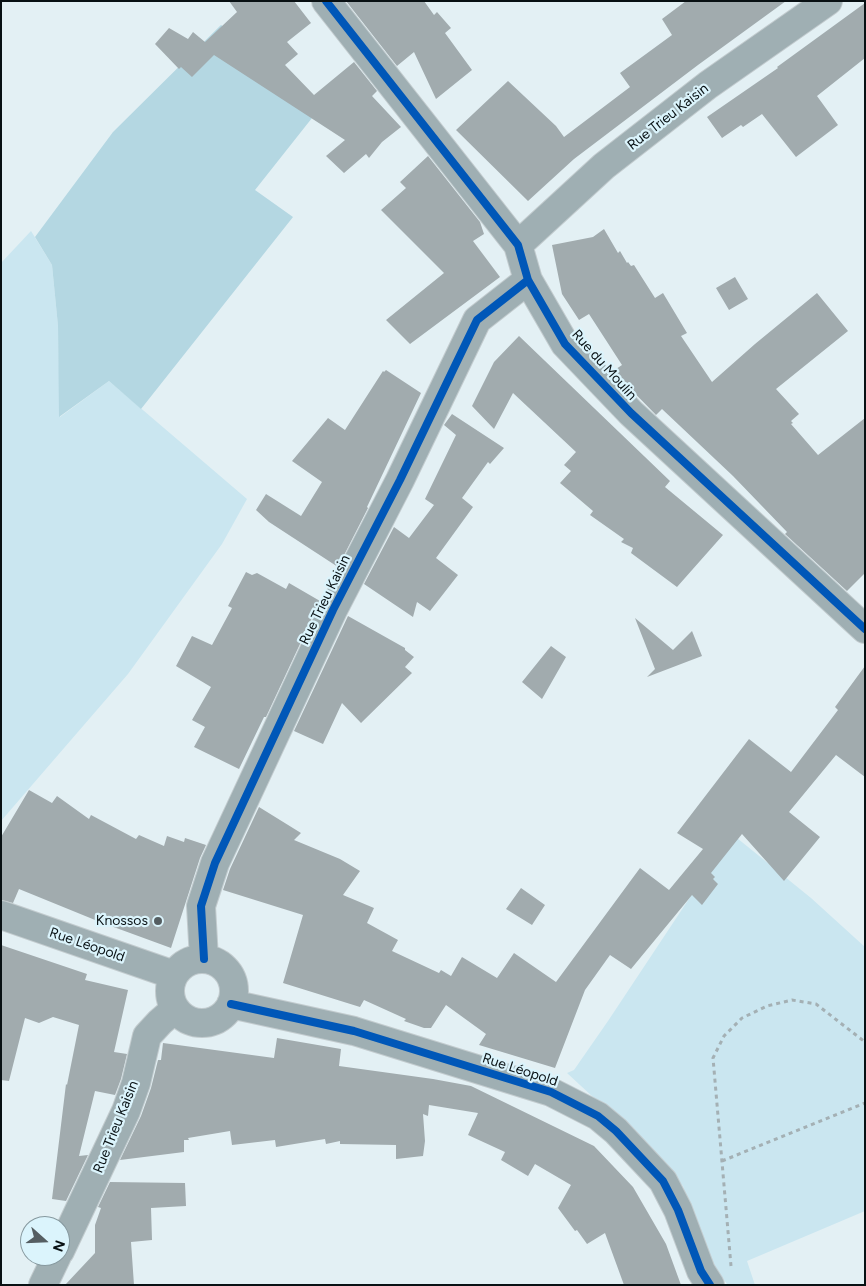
<!DOCTYPE html>
<html>
<head>
<meta charset="utf-8">
<style>
  body { margin:0 }
  #map { position:relative; width:866px; height:1286px; overflow:hidden; background:#e3f0f4; font-family:Figtree,sans-serif }
  canvas { display:block }
  .frame { position:absolute; inset:0; border:2px solid #081013; pointer-events:none }
  .north { position:absolute; left:20px; top:1216px; width:50px; height:50px; box-sizing:border-box; background:#dbf4fc; border:1px solid #87999f; border-radius:50%; rotate:110deg; font-size:14px; font-weight:700; line-height:20px; text-align:center; color:#081013 }
  .north::after { content:''; display:block; margin:auto; width:18px; height:22px; background:#555e62; clip-path:polygon(50% 0,100% 100%,50% 72%,0 100%) }
</style>
</head>
<body>
<div id="map">
<canvas width="866" height="1286"></canvas>
<div class="frame"></div>
<div class="north">N</div>
</div>
<script>
const ctx = document.querySelector('canvas').getContext('2d');
ctx.lineJoin = 'round';
function paint(path, color) { ctx.fillStyle = color; ctx.fill(path, 'evenodd'); }
const toPath = rows => new Path2D(rows.map(r => 'M' + r).join(''));
function strokePath(path, color, width, dash) { ctx.strokeStyle = color; ctx.lineWidth = width; ctx.lineCap = dash ? 'butt' : 'round'; ctx.setLineDash(dash || []); ctx.stroke(path); }
function write(font, color, halo, rows, align = 'center') {
  ctx.font = font + ' Figtree,sans-serif'; ctx.lineWidth = 4.5; ctx.setLineDash([]); ctx.textBaseline = 'middle'; ctx.strokeStyle = halo; ctx.fillStyle = color; for (const [text, x, y, turn = 0] of rows) {
    ctx.save(); ctx.translate(x, y); ctx.rotate((+turn || 0) * Math.PI / 180); ctx.textAlign = isNaN(turn) ? turn : align; if (halo) ctx.strokeText(text, 0, 0); ctx.fillText(text, 0, 0); ctx.restore();
  }
}
paint(toPath([
  [31,231,52,265,58,326,60,417,109,381,247,499,222,544,128,674,1,821,1,263],
  [732,834,811,898,865,947,865,1211,747,1261,755,1285,727,1284,701,1250,683,1186,633,1134,567,1073,574,1070,608,1021]
]), '#cae6f0');
paint(toPath([
  [221,25,246,42,312,118,255,190,293,217,141,409,109,381,59,417,58,326,52,265,35,237,113,132]
]), '#b4d7e2');
paint(toPath([
  [229,1,294,1,311,23,287,42,298,54,285,65,314,95,354,62,377,91,372,96,401,127,382,142,369,158,366,154,344,173,326,156,345,140,214,55,192,77,181,67,179,69,155,44,169,28,188,39,193,32,205,42,237,12],
  [346,1,424,1,434,15,437,12,451,28,445,33,472,70,436,99,414,52,397,66],
  [686,1,786,1,698,65,574,159,528,201,456,130,508,81,556,126,564,137,630,87,620,73,672,35,662,19],
  [865,3,865,58,817,96,838,125,796,157,762,114,743,127,741,125,722,138,707,117,778,68,777,67],
  [428,156,480,222,484,234,473,241,500,277,410,344,386,320,444,273,381,210,406,188,400,182],
  [604,229,618,253,620,251,627,263,628,262,631,266,634,265,655,298,663,293,687,333,681,336,712,382,755,344,817,293,848,331,776,389,799,414,791,421,793,423,791,424,818,455,865,418,865,573,847,591,785,534,787,532,733,476,662,409,656,415,613,371,622,365,589,314,579,320,562,294,552,245,593,237],
  [735,277,748,299,729,310,716,288],
  [519,336,670,481,665,487,723,535,677,587,631,553,633,548,621,542,624,539,590,515,593,511,560,483,571,471,564,465,576,452,513,393,494,429,472,406,494,362],
  [386,370,421,393,367,507,368,508,338,567,269,522,256,510,266,494,301,516,322,482,292,461,328,418,345,430,383,371,384,372],
  [452,414,504,448,490,464,488,462,462,498,473,507,436,558,458,575,430,611,417,602,413,617,364,584,394,527,409,538,434,505,425,499,456,435,444,425],
  [246,572,252,575,257,573,286,589,289,583,320,601,266,717,264,717,239,769,194,747,205,727,192,720,211,687,176,666,192,636,212,645,232,608,228,606],
  [348,616,405,648,405,650,414,657,405,667,412,673,361,723,342,703,323,744,294,731],
  [635,618,673,650,692,631,702,656,647,677,655,669],
  [551,646,566,657,542,699,522,682],
  [865,666,865,777,836,755,789,812,820,837,784,881,742,834,711,873,715,877,713,879,718,884,702,905,692,895,631,969,610,955,585,990,555,1068,479,1045,486,1034,446,1005,431,1028,424,1028,404,1021,406,1019,364,1000,360,1007,283,983,303,915,223,890,230,869,259,807,301,833,294,840,340,859,360,871,343,895,374,908,367,923,398,940,392,951,439,973,441,970,451,976,462,957,497,978,514,953,556,982,640,868,669,890,703,849,677,833,749,739,791,772,838,710,835,707],
  [29,790,52,803,57,796,89,819,91,815,136,839,139,835,164,846,167,836,184,842,185,838,206,845,200,858,171,948,100,922,19,889,13,903,1,900,1,837],
  [521,888,545,905,532,925,506,909],
  [1,945,87,974,85,980,128,990,114,1052,127,1054,121,1079,115,1095,95,1091,79,1156,88,1155,66,1201,52,1199,66,1084,67,1085,79,1025,53,1017,39,1023,25,1018,9,1081,1,1080],
  [277,1038,341,1049,339,1066,433,1079,471,1086,594,1146,633,1187,666,1244,681,1285,624,1285,605,1233,587,1244,577,1230,575,1231,558,1208,571,1185,535,1164,528,1176,501,1160,505,1152,468,1135,478,1113,429,1105,428,1116,423,1114,425,1141,423,1156,396,1159,396,1145,340,1144,340,1141,326,1144,325,1139,276,1147,275,1140,232,1145,230,1131,188,1138,189,1140,184,1140,184,1152,120,1160,141,1116,151,1088,158,1060,161,1060,163,1043,274,1058],
  [110,1182,185,1183,186,1206,151,1208,152,1240,131,1242,134,1285,65,1285,95,1253,95,1225,101,1208,98,1207]
]), '#a1abae');
const minor = toPath([
  [326,1,518,245,528,280,565,344,631,413,865,629],
  [518,245,604,166,708,85,828,1],
  [1,915,174,975],
  [204,959,201,906,215,863,333,610,400,480,477,320,528,280],
  '170 991a32 32 0 1 1 64 0a32 32 0 1 1-64 0Z',
  [231,1004,354,1031,551,1092,598,1116,616,1131,663,1181,678,1210,701,1271,710,1285],
  [60,1251,126,1111,136,1083,147,1036,160,1022,175,1009],
  [43,1285,57,1256]
]);
strokePath(minor, '#c2cbce', 30);
strokePath(toPath([
  [722,1161,865,1103],
  [731,1266,713,1058,724,1036,742,1018,767,1006,792,1000,816,1004,865,1042]
]), '#a4b0b4', 3, [4, 4]);
strokePath(minor, '#9fafb3', 28);
strokePath(toPath([
  [326,1,518,245,528,280,565,344,631,413,865,629],
  [204,959,201,906,215,863,333,610,400,480,477,320,528,280],
  [231,1004,354,1031,551,1092,598,1116,616,1131,663,1181,678,1210,701,1271,710,1285]
]), '#0057b8', 8);
for (const [x, y, r, color] of [
  [158,921,5,"#555e62"]
]) { const dot = new Path2D(); dot.arc(x, y, r, 0, 2 * Math.PI); ctx.fillStyle = color; ctx.fill(dot); strokePath(dot, '#dbf4fc', 2); }
write('14px', '#081013', '#dbf4fc', [
  ["Rue Trieu Kaisin",668,117,-38],
  ["Rue du Moulin",604,365,48],
  ["Rue Trieu Kaisin",325,600,-64],
  ["Rue Léopold",87,945,19],
  ["Rue Léopold",520,1070,18],
  ["Rue Trieu Kaisin",116,1127,-68]
]);
write('14px', '#081013', '#dbf4fc', [
  ["Knossos",148,921]
], 'right');
</script>
</body>
</html>
